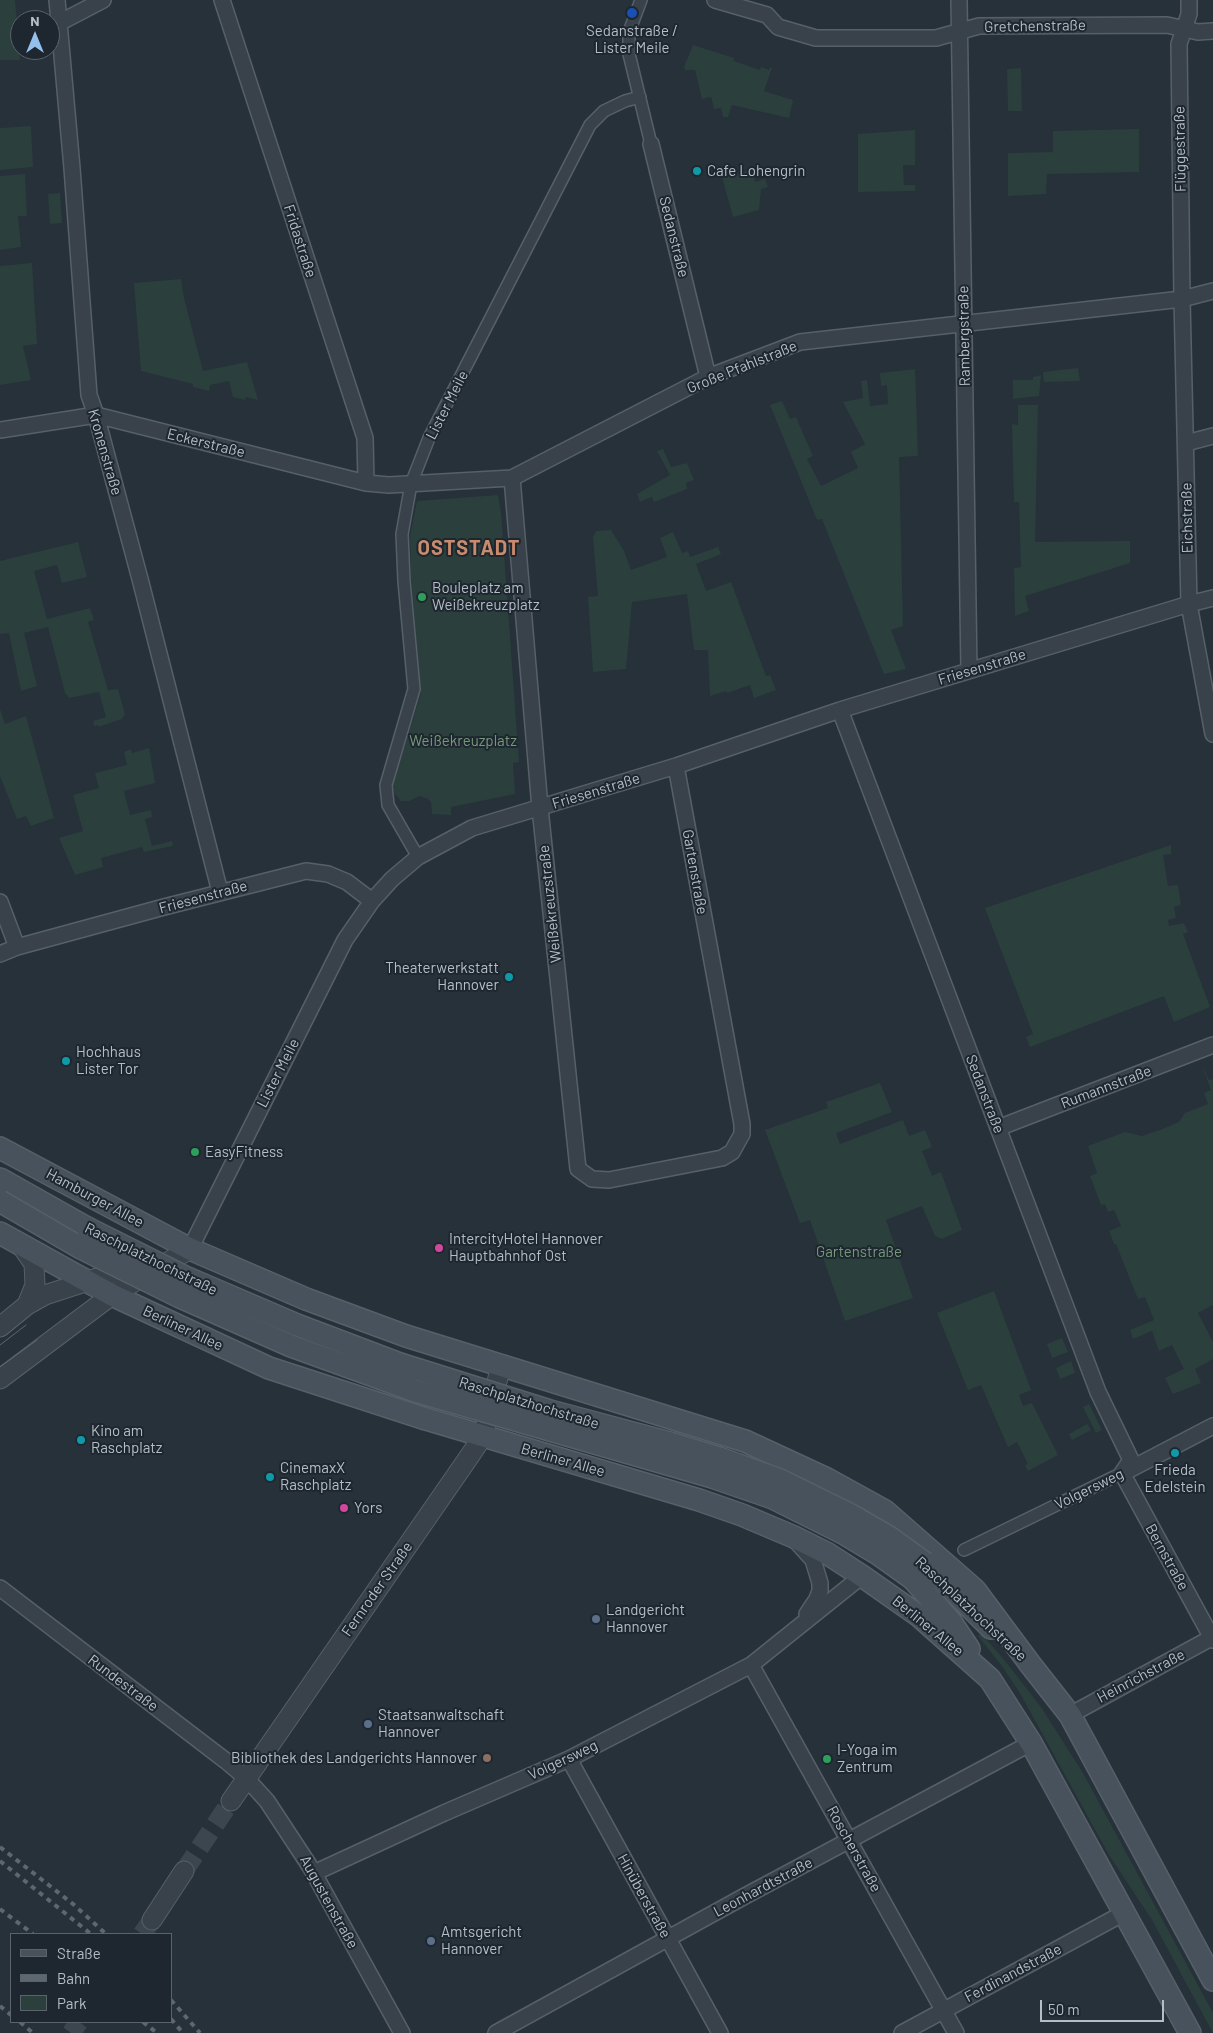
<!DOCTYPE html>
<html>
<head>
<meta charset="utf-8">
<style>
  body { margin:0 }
  #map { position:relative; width:1213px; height:2033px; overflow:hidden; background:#26313a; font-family:Barlow,sans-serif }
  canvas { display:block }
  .legend { position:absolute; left:10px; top:1933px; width:162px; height:90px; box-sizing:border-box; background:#1e272f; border:1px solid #5a636b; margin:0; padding:6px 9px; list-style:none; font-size:15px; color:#b5bdc6 }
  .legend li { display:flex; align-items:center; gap:10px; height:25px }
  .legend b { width:25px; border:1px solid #5a636b }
  .north { position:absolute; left:10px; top:10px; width:50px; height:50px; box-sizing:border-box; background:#1e272f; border:1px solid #5a636b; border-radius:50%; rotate:0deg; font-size:14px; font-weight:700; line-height:20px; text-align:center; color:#b5bdc6 }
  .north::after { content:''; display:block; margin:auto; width:18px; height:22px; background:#94c0ec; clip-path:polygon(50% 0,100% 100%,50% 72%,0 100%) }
  .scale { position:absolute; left:1040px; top:2000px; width:124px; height:22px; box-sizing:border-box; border:2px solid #b5bdc6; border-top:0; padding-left:6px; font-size:15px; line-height:18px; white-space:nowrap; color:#b5bdc6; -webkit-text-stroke:4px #1e272f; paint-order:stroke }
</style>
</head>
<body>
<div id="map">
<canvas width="1213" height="2033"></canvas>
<ul class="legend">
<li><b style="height:6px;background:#48525d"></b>Straße</li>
<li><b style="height:6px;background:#5c6771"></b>Bahn</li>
<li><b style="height:14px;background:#2b3f3d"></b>Park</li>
</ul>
<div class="north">N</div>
<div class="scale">50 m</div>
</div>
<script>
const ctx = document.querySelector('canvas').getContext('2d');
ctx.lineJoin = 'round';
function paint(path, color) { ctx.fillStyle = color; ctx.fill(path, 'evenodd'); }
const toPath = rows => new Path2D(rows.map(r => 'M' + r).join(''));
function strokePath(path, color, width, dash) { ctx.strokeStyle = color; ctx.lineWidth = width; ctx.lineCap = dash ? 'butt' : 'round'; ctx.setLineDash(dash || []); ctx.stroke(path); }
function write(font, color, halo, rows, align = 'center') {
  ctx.font = font + ' Barlow,sans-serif'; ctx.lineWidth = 4; ctx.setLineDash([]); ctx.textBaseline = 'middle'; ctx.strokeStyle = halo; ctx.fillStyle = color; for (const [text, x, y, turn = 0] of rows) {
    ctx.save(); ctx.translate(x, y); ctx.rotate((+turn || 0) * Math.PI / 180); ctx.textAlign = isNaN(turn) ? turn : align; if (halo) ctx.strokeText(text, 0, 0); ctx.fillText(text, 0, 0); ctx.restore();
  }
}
paint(toPath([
  [0,0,15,0,20,60,0,60],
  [693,45,734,58,734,61,760,70,761,67,769,70,770,67,772,68,764,91,793,100,789,118,732,105,728,117,723,117,721,108,714,109,711,97,702,99,695,70,685,70,684,67],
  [1021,68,1022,111,1008,111,1007,69],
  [31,126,33,167,0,170,0,128],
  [1139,129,1139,172,1047,174,1046,194,1008,196,1008,153,1053,152,1053,131],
  [915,130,915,165,903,165,904,185,915,185,915,191,858,192,858,134],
  [752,170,755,182,765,179,768,187,761,189,759,210,733,217,722,177],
  [25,174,27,216,18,216,21,247,0,250,0,176],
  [60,193,62,223,50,224,48,194],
  [32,263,37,344,23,346,31,380,0,385,0,266],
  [181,279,184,298,203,371,247,362,258,400,246,397,245,400,233,397,229,381,210,385,209,391,193,387,193,384,141,371,134,283],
  [1078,368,1080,381,1044,382,1043,372],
  [915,369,918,456,899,457,903,626,891,630,906,669,884,674,822,519,817,520,770,405,782,401,790,419,796,417,813,456,807,459,821,486,858,468,851,452,865,444,843,402,863,398,861,381,867,380,870,406,888,404,887,385,881,386,880,373],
  [1041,375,1039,396,1013,399,1013,380,1033,380,1033,377],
  [1018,405,1038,405,1035,542,1130,541,1130,563,1025,596,1029,611,1015,616,1014,568,1021,567,1019,502,1014,502,1012,424,1018,425],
  [663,449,671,467,687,463,694,480,686,483,687,489,654,502,652,497,640,502,637,494,670,475,657,451],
  [498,495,501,512,519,762,513,763,515,794,451,807,451,815,432,814,431,802,428,799,420,796,409,801,401,801,395,794,393,785,421,693,411,577,410,536,417,501],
  [611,530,624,551,631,570,667,557,660,538,673,532,682,553,688,551,690,557,718,547,721,554,696,564,706,591,731,582,766,676,770,675,776,690,754,698,750,685,727,693,726,691,710,696,708,650,694,650,687,594,632,602,626,669,593,672,588,597,598,596,593,537,596,531],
  [78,542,87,577,62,583,57,565,34,571,47,619,90,608,94,620,88,622,108,690,118,689,125,714,122,719,98,727,98,725,94,726,93,721,106,717,99,692,69,698,65,693,48,627,24,633,37,686,21,691,9,633,0,634,0,561],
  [0,709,5,724,26,716,54,818,31,826,26,816,17,819,0,776],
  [149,748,155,783,124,791,130,815,151,810,152,817,145,819,152,846,172,841,173,846,144,852,142,847,101,858,103,867,75,875,59,838,83,831,73,795,99,788,95,773,127,765,124,752,131,749,132,753],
  [1171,845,1171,854,1163,855,1168,886,1178,885,1181,905,1174,907,1176,918,1168,920,1169,926,1184,923,1188,932,1183,934,1210,1007,1174,1022,1164,996,1030,1047,1026,1037,1033,1034,985,908],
  [1201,1063,1209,1080,1213,1079,1213,1305,1198,1313,1213,1342,1213,1359,1195,1369,1201,1383,1173,1394,1165,1378,1184,1369,1172,1345,1159,1351,1152,1331,1133,1339,1130,1330,1154,1320,1145,1297,1138,1299,1116,1244,1114,1244,1109,1231,1121,1226,1114,1210,1108,1212,1105,1204,1101,1205,1090,1176,1097,1173,1088,1146,1125,1132,1142,1136,1160,1130,1179,1122,1185,1113,1208,1104,1204,1093,1211,1090],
  [880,1083,892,1112,836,1133,840,1144,903,1120,909,1136,925,1130,932,1147,922,1151,925,1158,932,1176,941,1172,962,1230,942,1239,935,1236,922,1206,886,1220,913,1298,845,1321,810,1220,800,1223,765,1130,828,1108,826,1102],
  [994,1291,1031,1390,1019,1395,1023,1406,1032,1403,1058,1455,1028,1471,1025,1465,1028,1464,1017,1442,1008,1447,981,1385,968,1390,937,1313],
  [1062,1338,1068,1352,1052,1358,1047,1344],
  [1071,1361,1075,1373,1060,1379,1056,1368],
  [1089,1404,1102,1430,1096,1433,1083,1407],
  [1087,1424,1091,1430,1072,1440,1069,1434],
  [981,1633,1006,1662,1041,1707,1083,1773,1213,2013,1213,2033,1152,1920,1109,1855,1021,1695,1002,1666,978,1636]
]), '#2b3f3d');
strokePath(toPath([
  [184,1871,231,1801],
  [142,1934,152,1920],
  [71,2033,79,2022]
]), '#3b464f', 19, [19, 9]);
const pedestrian = toPath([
  [641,0,629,32,629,54,651,144],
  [418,857,388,805,386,785,414,689,404,581,402,534,411,484,429,438,590,125,604,111,625,101,640,97],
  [964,1550,1122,1473]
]);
const minor = toPath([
  [57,0,72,168,89,395,96,415,140,579,220,892],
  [222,0,365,438,366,483],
  [715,0,767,15,778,27,816,38,936,38,979,26,1167,25,1198,32,1213,31],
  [959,0,969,671],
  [1189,0,1189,14,1179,44,1182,299,1189,604,1213,734],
  [59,23,103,0],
  [651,144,708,377],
  [0,430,96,415,366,483,389,485,512,478,708,377,800,342,1182,299,1213,291],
  [1186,443,1213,436],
  [512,478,540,808,578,1169,592,1179,609,1180,722,1158,732,1152,742,1134,742,1124,676,766],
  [840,710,1098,1392,1131,1460,1122,1473],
  [0,902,17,947],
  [0,954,17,947,164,907,306,871,328,874,347,882,372,901],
  [998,1128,1213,1045],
  [190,1249,345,940,372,901,392,879,418,857,472,828,676,766,840,710,1189,604,1213,598],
  [1122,1473,1213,1640],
  [1123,1473,1213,1426],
  [796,1541,813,1560,820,1583,820,1591,817,1599,807,1614],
  [0,1588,226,1761,246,1778,267,1801,311,1868,402,2033],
  [751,1665,956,2033],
  [1070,1715,1213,1637],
  [569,1759,720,2033],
  [314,1873,444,1813,569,1759,751,1665,862,1576],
  [496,2033,745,1896,1031,1743],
  [902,2033,1124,1913]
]);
const tertiary = toPath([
  [21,1245,34,1264,35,1285,27,1305],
  [0,1327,27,1305,45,1295,134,1266],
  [0,1379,112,1295,190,1249],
  [231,1801,471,1454,483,1436,501,1366],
  [152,1920,184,1871]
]);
const secondary = toPath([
  [0,1148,190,1249,306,1299,406,1336,745,1441,827,1479,885,1511,975,1590,1030,1664,1070,1715,1213,1980],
  [0,1179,87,1228],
  [0,1233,112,1295,269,1368,426,1419,699,1500,742,1515,794,1537,828,1554,862,1576,919,1616,990,1679,1031,1743,1190,2033],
  [925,1563,991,1628],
  [913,1579,951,1622,969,1649]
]);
strokePath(pedestrian, '#576068', 14);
strokePath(minor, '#576068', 18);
strokePath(tertiary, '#576068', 21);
strokePath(secondary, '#576068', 24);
strokePath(pedestrian, '#39424a', 11);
strokePath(minor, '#39424a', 15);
strokePath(tertiary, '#39424a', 19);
strokePath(secondary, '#48525d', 21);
strokePath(toPath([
  [0,1345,26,1325],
  [0,1367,37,1340]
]), '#5c6771', 1);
strokePath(toPath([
  [0,1847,73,1904,106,1934],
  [0,1861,91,1934],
  [0,1909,33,1934],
  [171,2000,200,2033],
  [0,2006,11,2015],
  [171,2019,183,2033],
  [20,2022,33,2033],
  [143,2022,157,2033]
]), '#5c6771', 4, [5, 5]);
const secondaryBridge = toPath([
  [0,1201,79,1247,180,1297,291,1346,415,1391,712,1477,773,1498,843,1533,878,1554,913,1579],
  [87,1228,185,1277,297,1325,400,1364,550,1411,670,1443,719,1458,780,1480,851,1515,889,1537,925,1563]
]);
strokePath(secondaryBridge, '#576068', 24, []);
strokePath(secondaryBridge, '#48525d', 21);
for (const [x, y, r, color] of [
  [632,13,6,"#1a4fb4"],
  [697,171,5,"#0f9aa8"],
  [422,597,5,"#2e9e5b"],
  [509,977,5,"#0f9aa8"],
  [66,1061,5,"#0f9aa8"],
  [195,1152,5,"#2e9e5b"],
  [439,1248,5,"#d1479c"],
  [81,1440,5,"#0f9aa8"],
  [1175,1453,5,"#0f9aa8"],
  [270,1477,5,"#0f9aa8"],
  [344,1508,5,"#d1479c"],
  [596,1619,5,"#5c6f8a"],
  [368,1724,5,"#5c6f8a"],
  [487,1758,5,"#8d6e63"],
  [827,1759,5,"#2e9e5b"],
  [431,1941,5,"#5c6f8a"]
]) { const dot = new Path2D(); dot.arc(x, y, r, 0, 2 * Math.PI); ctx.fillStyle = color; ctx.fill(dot); strokePath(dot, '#1e272f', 2); }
write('15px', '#b5bdc6', '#1e272f', [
  ["Gretchenstraße",1035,26,-1],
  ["Flüggestraße",1180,149,-91],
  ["Sedanstraße",674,237,76],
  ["Fridastraße",300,241,72],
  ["Rambergstraße",964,336,-91],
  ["Große Pfahlstraße",742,367,-22],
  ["Lister Meile",447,405,-63],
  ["Eckerstraße",206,443,14],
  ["Kronenstraße",105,452,74],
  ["Eichstraße",1187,518,-91],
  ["Friesenstraße",982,667,-17],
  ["Friesenstraße",596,791,-17],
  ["Gartenstraße",695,872,80],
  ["Friesenstraße",203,897,-15],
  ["Weißekreuzstraße",550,904,-96],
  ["Lister Meile",278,1073,-63],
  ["Rumannstraße",1106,1087,-21],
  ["Sedanstraße",985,1094,69],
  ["Hamburger Allee",95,1198,28],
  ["Raschplatzhochstraße",151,1259,26],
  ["Berliner Allee",183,1328,25],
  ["Raschplatzhochstraße",529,1403,17],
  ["Berliner Allee",563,1460,16],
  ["Volgersweg",1089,1489,-26],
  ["Bernstraße",1167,1557,61],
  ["Fernroder Straße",377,1589,-55],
  ["Raschplatzhochstraße",971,1609,43],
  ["Berliner Allee",928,1626,39],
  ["Heinrichstraße",1141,1676,-28],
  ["Rundestraße",123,1683,37],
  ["Volgersweg",563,1760,-25],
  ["Roscherstraße",854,1849,61],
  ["Leonhardtstraße",763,1887,-28],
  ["Hinüberstraße",644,1896,61],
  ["Augustenstraße",329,1902,61],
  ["Ferdinandstraße",1013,1973,-28]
]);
write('15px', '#b5bdc6', '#1e272f', [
  ["Sedanstraße /",632,31,"center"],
  ["Lister Meile",632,48,"center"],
  ["Cafe Lohengrin",707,171],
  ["Bouleplatz am",432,588],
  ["Weißekreuzplatz",432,605],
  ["Theaterwerkstatt",499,968,"right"],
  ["Hannover",499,985,"right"],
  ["Hochhaus",76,1052],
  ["Lister Tor",76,1069],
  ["EasyFitness",205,1152],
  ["IntercityHotel Hannover",449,1239],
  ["Hauptbahnhof Ost",449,1256],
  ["Kino am",91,1431],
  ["Raschplatz",91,1448],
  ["CinemaxX",280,1468],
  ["Raschplatz",280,1485],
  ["Frieda",1175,1470,"center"],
  ["Edelstein",1175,1487,"center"],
  ["Yors",354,1508],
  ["Landgericht",606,1610],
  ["Hannover",606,1627],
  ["Staatsanwaltschaft",378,1715],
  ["Hannover",378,1732],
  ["I-Yoga im",837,1750],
  ["Zentrum",837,1767],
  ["Bibliothek des Landgerichts Hannover",477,1758,"right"],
  ["Amtsgericht",441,1932],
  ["Hannover",441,1949]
], 'left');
write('15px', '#76997a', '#1e272f', [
  ["Weißekreuzplatz",463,741],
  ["Gartenstraße",859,1252]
]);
ctx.letterSpacing = '1px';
write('bold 20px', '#c88b6e', '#1e272f', [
  ["OSTSTADT",469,548]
]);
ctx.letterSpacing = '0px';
</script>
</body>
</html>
